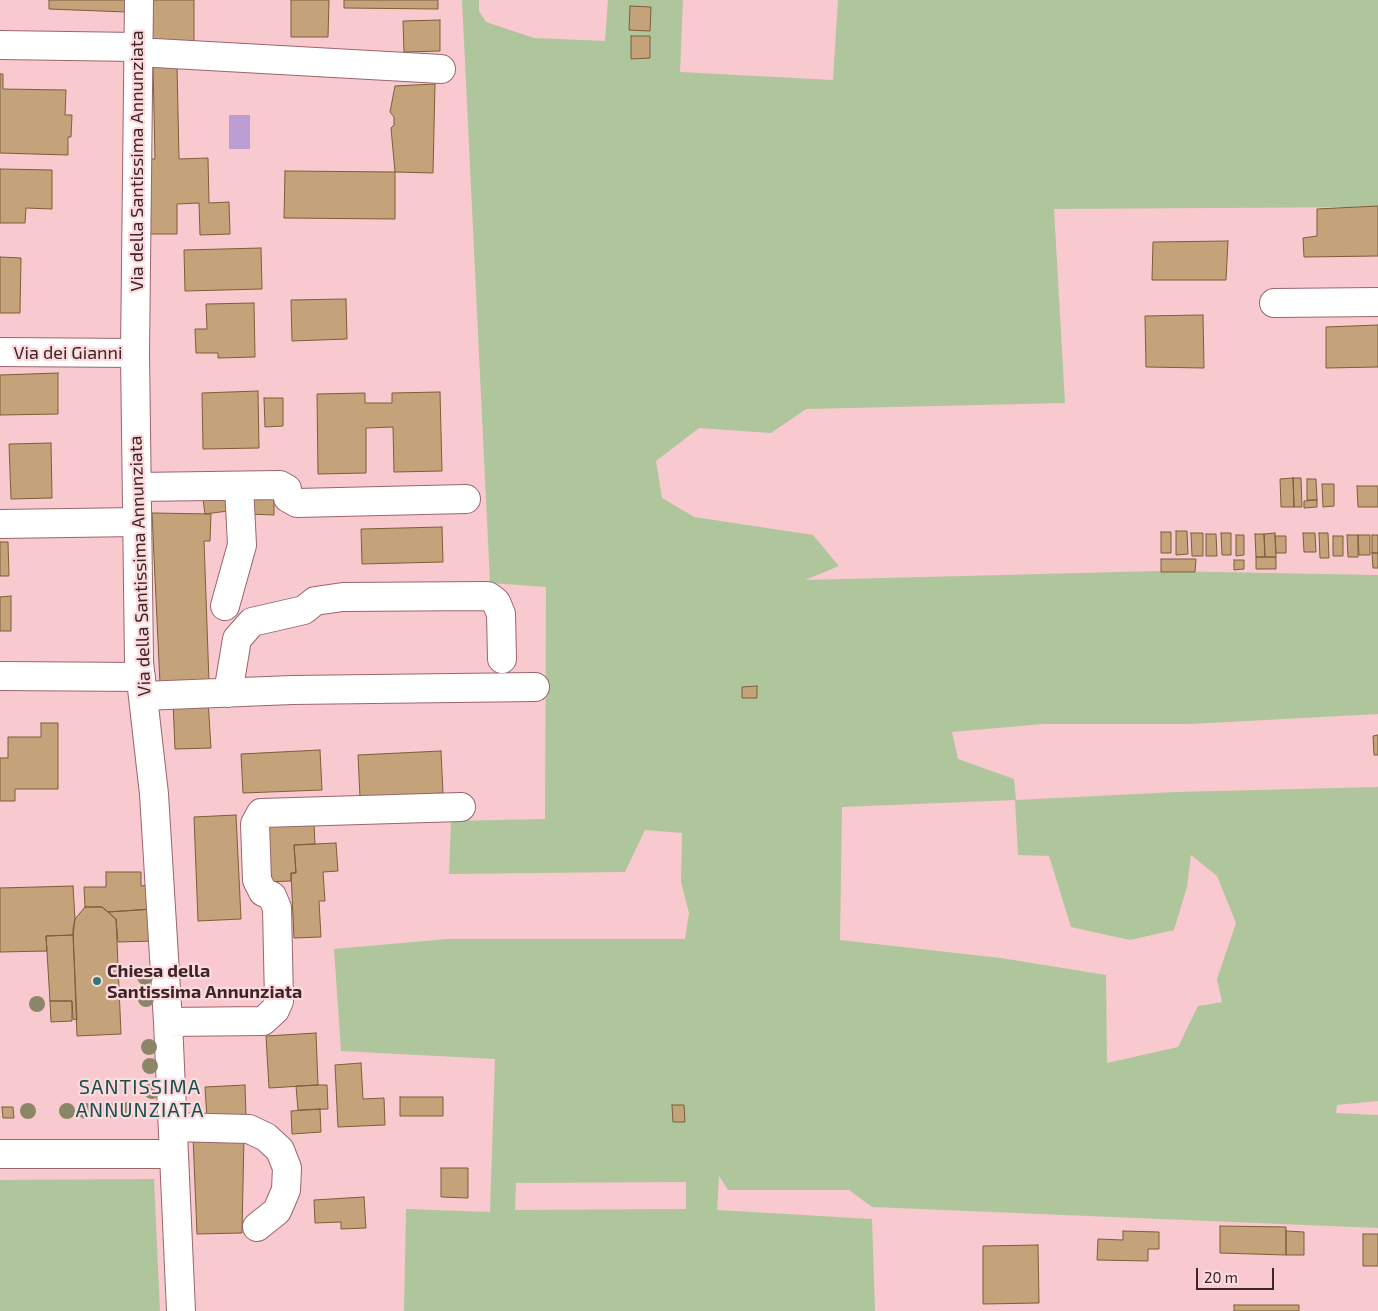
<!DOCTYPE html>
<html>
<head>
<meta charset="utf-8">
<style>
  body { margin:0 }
  #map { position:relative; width:1378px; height:1311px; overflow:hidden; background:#f8c9ce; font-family:"Exo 2",sans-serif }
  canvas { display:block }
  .scale { position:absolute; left:1196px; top:1268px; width:78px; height:22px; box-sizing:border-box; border:2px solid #3b2528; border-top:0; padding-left:6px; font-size:15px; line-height:18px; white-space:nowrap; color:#3b2528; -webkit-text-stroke:4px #fedadd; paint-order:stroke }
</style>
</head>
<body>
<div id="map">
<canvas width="1378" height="1311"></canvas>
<div class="scale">20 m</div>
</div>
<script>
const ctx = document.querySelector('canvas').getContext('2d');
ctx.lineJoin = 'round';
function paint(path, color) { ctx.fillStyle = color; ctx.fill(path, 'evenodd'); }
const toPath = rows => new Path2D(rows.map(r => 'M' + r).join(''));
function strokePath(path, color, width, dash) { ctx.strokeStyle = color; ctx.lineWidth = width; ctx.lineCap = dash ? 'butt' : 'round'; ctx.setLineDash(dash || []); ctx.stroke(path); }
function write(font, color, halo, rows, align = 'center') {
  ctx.font = font + ' "Exo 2",sans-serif'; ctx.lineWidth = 4.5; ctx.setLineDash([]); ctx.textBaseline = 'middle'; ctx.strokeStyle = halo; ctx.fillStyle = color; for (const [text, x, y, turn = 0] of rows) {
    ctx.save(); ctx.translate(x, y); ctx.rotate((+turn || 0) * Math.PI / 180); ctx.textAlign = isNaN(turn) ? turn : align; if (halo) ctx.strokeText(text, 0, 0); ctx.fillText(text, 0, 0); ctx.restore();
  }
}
paint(toPath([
  [462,0,479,0,479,11,486,22,534,38,605,41,608,0,683,0,680,72,833,80,838,0,1378,0,1378,207,1054,209,1065,403,806,409,771,433,699,428,656,461,662,498,694,517,813,535,839,566,805,580,1159,571,1378,575,1378,714,1191,724,1043,724,952,732,958,759,1014,779,1016,800,1177,792,1378,787,1378,1101,1337,1105,1336,1113,1378,1115,1378,1228,872,1207,849,1190,728,1190,719,1176,717,1210,872,1219,875,1311,404,1311,406,1209,490,1212,495,1059,341,1051,334,949,447,939,685,939,689,913,681,882,682,833,645,830,625,872,449,874,451,821,545,819,546,587,490,583],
  [1015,800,1018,855,1049,856,1071,927,1130,940,1174,930,1187,887,1191,855,1217,876,1236,923,1217,979,1222,1002,1198,1006,1178,1047,1107,1063,1106,975,1001,958,840,940,842,807],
  [686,1182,686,1209,515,1210,516,1183],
  [154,1179,160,1311,0,1311,0,1180]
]), '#afc69c');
paint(toPath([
  [229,115,250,115,250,149,229,149]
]), '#bd9ed3');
const building = toPath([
  [49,0,126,0,126,12,49,9,49,0],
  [151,0,194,0,194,49,152,50,151,0],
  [291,0,329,0,328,37,291,37,291,0],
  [344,0,438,0,438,9,344,8,344,0],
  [630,6,651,7,650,31,629,30,630,6],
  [440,20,440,51,404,52,403,21,440,20],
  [631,36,650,36,650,58,631,59,631,36],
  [153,65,177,65,179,159,208,158,209,203,229,202,230,234,200,235,199,203,177,204,177,234,150,234,148,159,155,159,153,65],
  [0,74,3,74,3,89,66,90,65,115,72,115,71,137,68,137,68,155,0,153,0,74],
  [435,84,433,173,395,172,391,128,394,125,394,117,390,112,395,86,435,84],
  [0,169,52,170,52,209,26,208,25,223,0,223,0,169],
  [285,171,395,172,395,219,284,218,285,171],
  [1378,206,1378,256,1304,257,1303,238,1317,236,1317,209,1378,206],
  [1228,241,1226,280,1152,280,1153,242,1228,241],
  [261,248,262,289,185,291,184,250,261,248],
  [0,257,21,258,20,313,0,313,0,257],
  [346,299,347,339,292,341,291,300,346,299],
  [254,303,255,357,218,358,218,353,196,353,195,329,207,329,206,304,254,303],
  [1203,315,1204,368,1146,367,1145,316,1203,315],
  [1378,325,1378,367,1326,368,1326,327,1378,325],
  [58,373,58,414,0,415,0,375,58,373],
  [258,391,259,448,203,449,202,393,258,391],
  [440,392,442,471,394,472,393,427,366,428,366,473,318,474,317,394,365,393,365,403,392,403,392,393,440,392],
  [264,398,283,398,283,426,265,427,264,398],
  [51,443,52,498,11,499,9,444,51,443],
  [1293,478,1301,478,1302,507,1294,507,1293,478],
  [1293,478,1294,507,1281,507,1280,479,1293,478],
  [1307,479,1316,479,1317,500,1307,500,1307,479],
  [1322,484,1334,484,1334,506,1323,507,1322,484],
  [1357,486,1378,486,1378,507,1358,507,1357,486],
  [226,496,228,511,205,514,203,499,226,496],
  [248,497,274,497,274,515,248,514,248,497],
  [1317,500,1317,507,1304,508,1304,501,1317,500],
  [152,513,211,514,210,541,204,541,209,682,160,684,152,513],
  [442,527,443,562,362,564,361,529,442,527],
  [1176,531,1187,531,1188,554,1176,555,1176,531],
  [1161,532,1171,532,1171,553,1161,553,1161,532],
  [1191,533,1203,533,1203,556,1192,556,1191,533],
  [1221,533,1231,533,1231,555,1222,555,1221,533],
  [1275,533,1276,557,1265,557,1264,534,1275,533],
  [1303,533,1315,533,1316,552,1304,552,1303,533],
  [1319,533,1328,533,1329,558,1320,558,1319,533],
  [1206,534,1216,534,1217,556,1206,556,1206,534],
  [1255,534,1264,534,1265,557,1256,557,1255,534],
  [1236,535,1244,535,1244,555,1236,556,1236,535],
  [1347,535,1358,535,1358,557,1348,557,1347,535],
  [1358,535,1370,535,1370,555,1359,555,1358,535],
  [1372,535,1378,535,1378,553,1372,553,1372,535],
  [1275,536,1286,536,1286,553,1276,553,1275,536],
  [1333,536,1343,536,1343,556,1333,556,1333,536],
  [0,542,8,542,9,576,0,576,0,542],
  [1372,553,1378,553,1378,568,1373,568,1372,553],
  [1256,557,1276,557,1276,569,1256,569,1256,557],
  [1161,559,1196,559,1195,572,1161,572,1161,559],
  [1234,560,1244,560,1244,569,1234,570,1234,560],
  [11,596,11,631,0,631,0,597,11,596],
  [757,686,757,698,742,698,742,687,757,686],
  [208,700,211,748,175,749,173,702,208,700],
  [41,723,58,723,58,789,15,789,15,801,0,801,0,758,8,758,8,737,41,737,41,723],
  [1378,735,1378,755,1374,755,1373,736,1378,735],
  [320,750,322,790,243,793,241,754,320,750],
  [441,751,443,793,360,797,358,755,441,751],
  [236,815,241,919,198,921,194,817,236,815],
  [314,824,315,844,294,845,296,873,291,873,291,881,265,882,262,826,314,824],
  [336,843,338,871,323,872,325,901,319,901,321,937,294,938,291,873,296,873,294,845,336,843],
  [106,872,141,872,141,886,151,885,152,909,108,912,102,907,85,907,84,887,106,887,106,872],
  [73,886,75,919,73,935,46,936,47,951,0,952,0,888,73,886],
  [85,907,102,907,116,919,121,1034,77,1036,73,929,75,919,85,907],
  [152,909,154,941,118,942,116,919,108,912,152,909],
  [73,935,77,1020,73,1019,72,1001,50,1001,46,936,73,935],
  [50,1001,72,1001,72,1021,51,1022,50,1001],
  [316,1033,318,1085,269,1088,266,1036,316,1033],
  [361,1063,363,1099,384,1098,385,1125,338,1127,335,1065,361,1063],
  [245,1085,246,1116,207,1119,205,1087,245,1085],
  [318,1085,327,1085,328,1109,298,1110,296,1086,318,1085],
  [400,1097,443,1097,443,1116,400,1116,400,1097],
  [672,1105,684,1105,685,1122,673,1122,672,1105],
  [2,1107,13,1107,14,1118,3,1118,2,1107],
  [320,1109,321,1132,292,1134,291,1111,320,1109],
  [244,1136,242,1233,197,1234,193,1137,244,1136],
  [441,1168,468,1168,468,1198,441,1197,441,1168],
  [364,1197,366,1228,341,1229,341,1222,315,1223,314,1200,364,1197],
  [1220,1226,1286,1227,1286,1255,1220,1253,1220,1226],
  [1123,1231,1159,1232,1159,1249,1148,1249,1148,1261,1097,1260,1098,1239,1123,1240,1123,1231],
  [1286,1231,1304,1232,1304,1255,1286,1255,1286,1231],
  [1363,1234,1378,1234,1378,1266,1363,1266,1363,1234],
  [1038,1245,1039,1303,983,1304,983,1246,1038,1245],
  [1234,1305,1299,1305,1299,1311,1234,1311,1234,1305]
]);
paint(building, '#c4a27a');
strokePath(building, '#7d5e38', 1);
const minor = toPath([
  [139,0,135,353,139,662,154,794,168,1022,181,1311],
  [0,45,136,47],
  [137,52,441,69],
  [1274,303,1378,302],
  [0,352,135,353],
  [137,487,280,485,287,489,288,498,297,503,466,499],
  [0,524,137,522],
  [225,606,242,545,239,486],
  [0,676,141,677],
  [228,693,237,639,252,622,304,610,315,601,343,597,488,596,496,602,501,614,502,659],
  [143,696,292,690,535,687],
  [168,1022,263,1021,275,1010,279,1001,277,908,272,896,263,892,257,880,255,824,261,813,461,807],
  [173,1127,249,1129,266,1137,280,1150,287,1168,286,1190,277,1211,257,1227],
  [0,1154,174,1154]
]);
strokePath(minor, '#9a666c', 30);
strokePath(minor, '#fff', 28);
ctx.fillStyle = '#8c8668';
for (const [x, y] of [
  [145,977],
  [146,999],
  [37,1004],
  [149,1047],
  [150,1066],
  [152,1091],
  [108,1110],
  [128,1110],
  [28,1111],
  [67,1111],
  [86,1111]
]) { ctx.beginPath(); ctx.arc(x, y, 8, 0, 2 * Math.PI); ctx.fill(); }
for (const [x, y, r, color] of [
  [97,981,5,"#317976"]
]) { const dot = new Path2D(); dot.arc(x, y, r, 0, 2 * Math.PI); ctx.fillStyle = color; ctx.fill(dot); strokePath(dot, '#fedadd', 2); }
write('18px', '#3b2528', '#fedadd', [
  ["Via della Santissima Annunziata",137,161,-90],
  ["Via dei Gianni",68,353],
  ["Via della Santissima Annunziata",140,566,-92]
]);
write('bold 18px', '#3b2528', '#fedadd', [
  ["Chiesa della",107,971],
  ["Santissima Annunziata",107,992]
], 'left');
ctx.letterSpacing = '1px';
write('20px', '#14514e', '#fedadd', [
  ["SANTISSIMA",140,1087],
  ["ANNUNZIATA",140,1110]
]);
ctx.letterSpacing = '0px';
</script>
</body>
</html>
